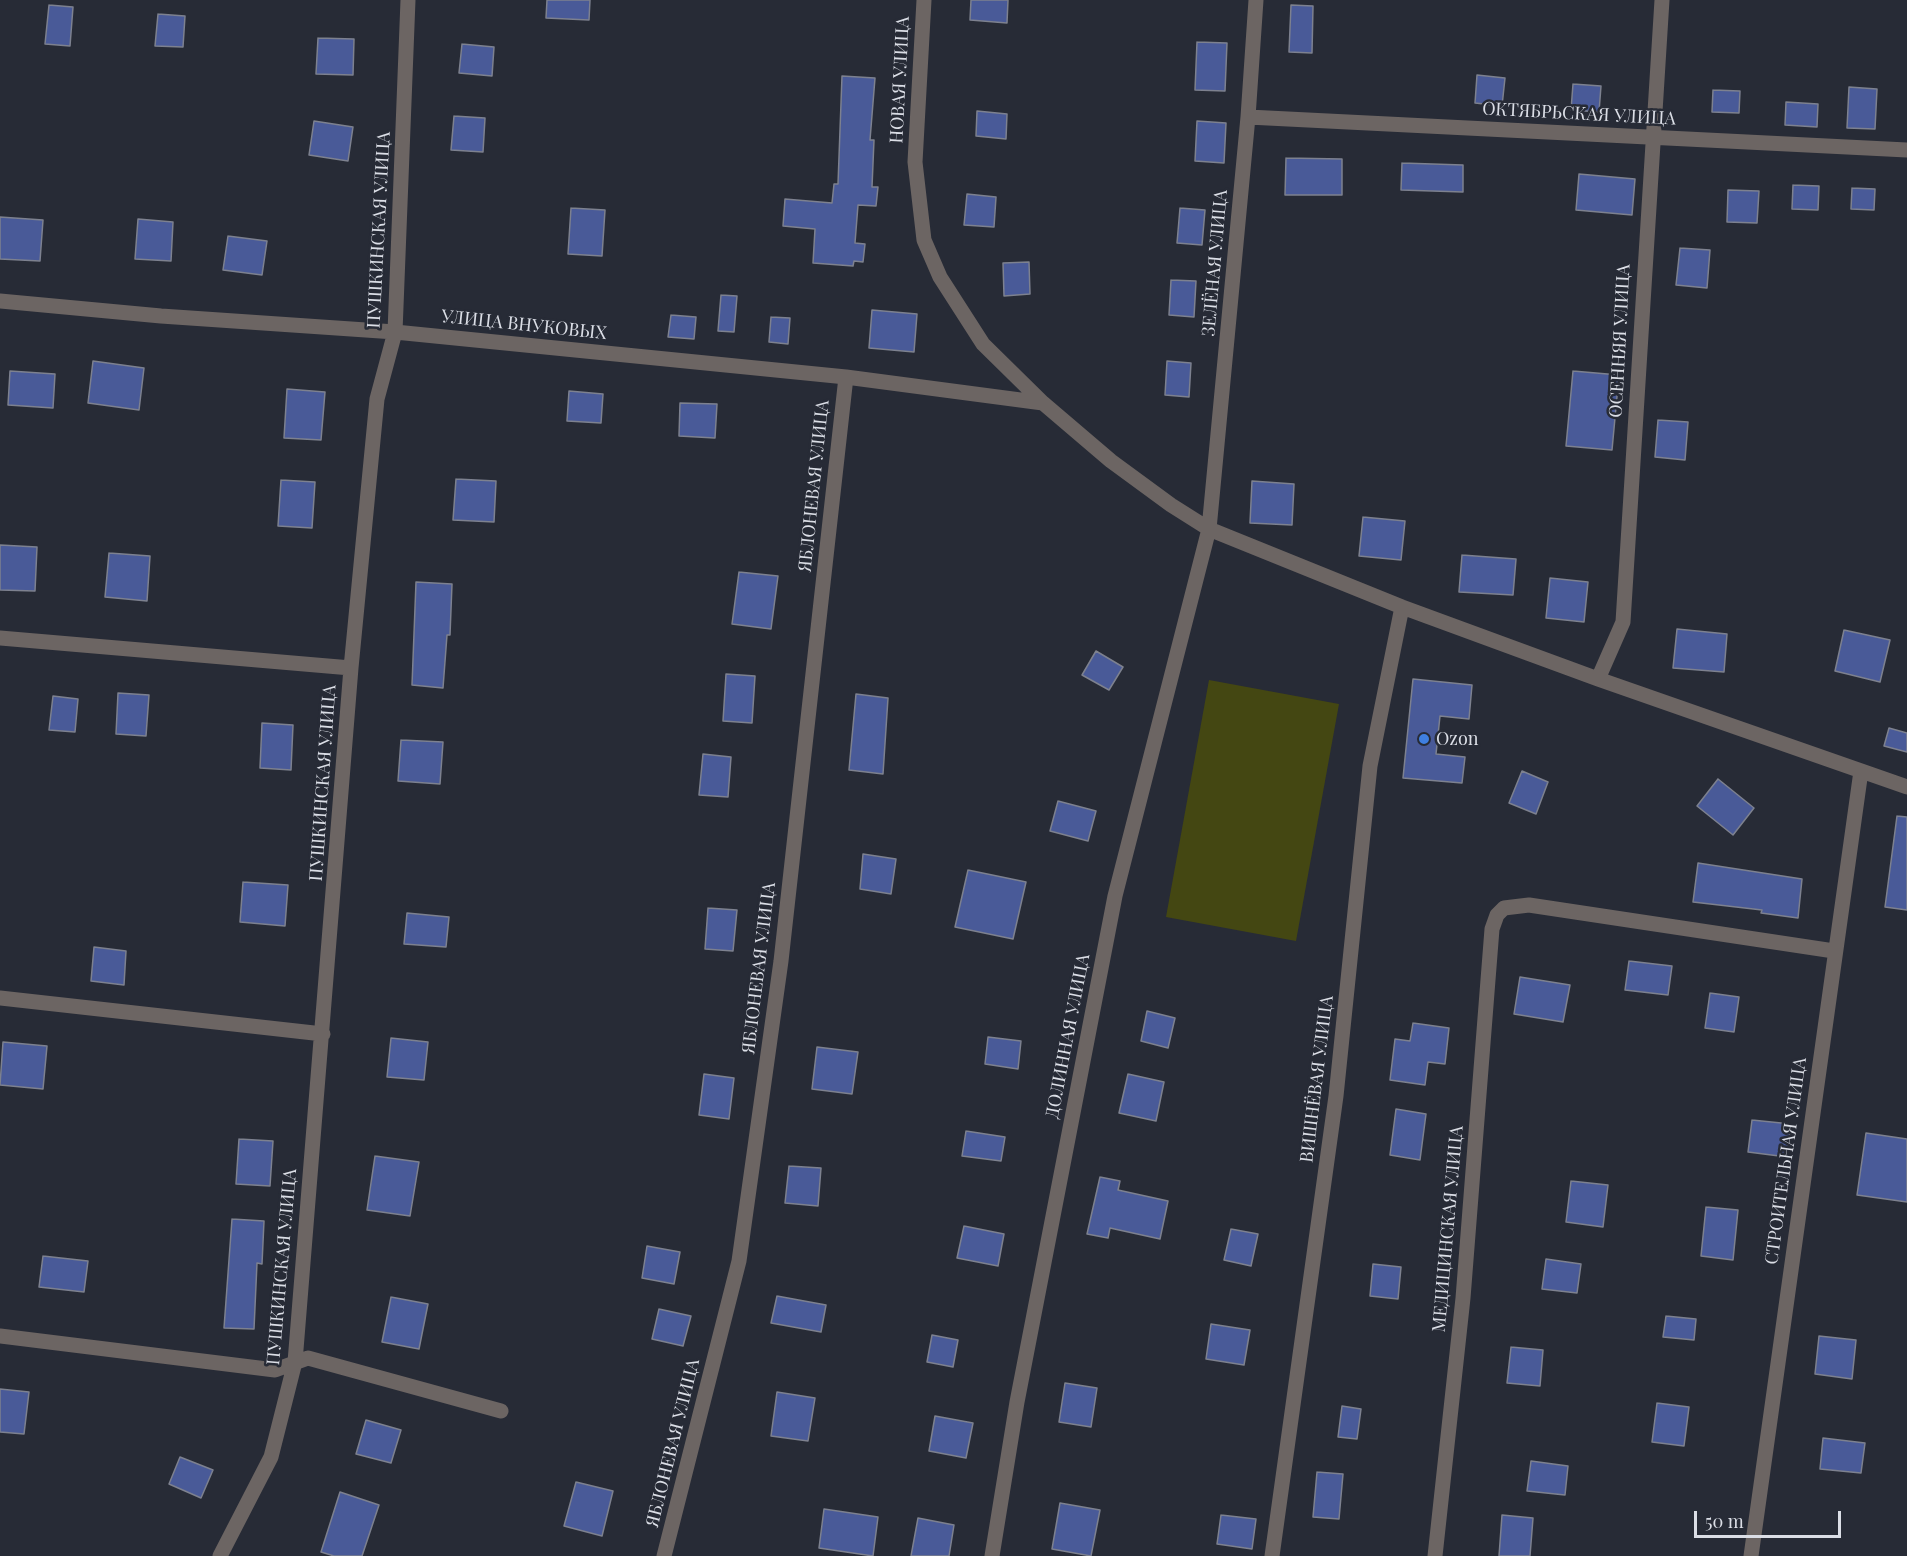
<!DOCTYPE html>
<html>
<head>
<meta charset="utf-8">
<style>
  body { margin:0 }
  #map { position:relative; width:1907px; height:1556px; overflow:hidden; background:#272b36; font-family:"Playfair Display",serif }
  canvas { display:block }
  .scale { position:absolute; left:1694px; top:1511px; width:147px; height:27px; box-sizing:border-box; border:3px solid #dbdee6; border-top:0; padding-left:8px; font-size:18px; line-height:21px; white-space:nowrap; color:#dbdee6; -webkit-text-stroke:4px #272b36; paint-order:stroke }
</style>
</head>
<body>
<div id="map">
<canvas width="1907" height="1556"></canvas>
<div class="scale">50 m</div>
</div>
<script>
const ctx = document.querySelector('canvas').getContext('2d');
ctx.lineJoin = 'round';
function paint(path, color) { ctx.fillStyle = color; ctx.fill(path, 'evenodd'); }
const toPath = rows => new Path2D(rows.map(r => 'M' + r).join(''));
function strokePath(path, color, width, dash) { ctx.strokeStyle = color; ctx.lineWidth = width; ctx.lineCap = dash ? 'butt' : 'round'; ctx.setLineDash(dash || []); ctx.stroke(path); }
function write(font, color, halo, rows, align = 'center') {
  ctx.font = font + ' "Playfair Display",serif'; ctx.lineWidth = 5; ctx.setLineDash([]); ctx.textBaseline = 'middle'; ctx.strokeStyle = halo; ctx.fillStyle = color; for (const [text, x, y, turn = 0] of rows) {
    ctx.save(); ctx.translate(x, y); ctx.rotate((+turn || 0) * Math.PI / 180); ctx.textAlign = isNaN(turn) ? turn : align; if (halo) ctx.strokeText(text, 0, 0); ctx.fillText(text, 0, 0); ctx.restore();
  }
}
paint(toPath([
  [1209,680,1339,704,1296,941,1166,917]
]), '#444712');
const building = toPath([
  [547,0,590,0,589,20,546,18,547,0],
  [971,0,1008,0,1007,23,970,20,971,0],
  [49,5,73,7,70,46,45,44,49,5],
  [1291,5,1313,6,1312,53,1289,52,1291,5],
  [158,14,185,16,183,47,155,46,158,14],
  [318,38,354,39,353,75,316,74,318,38],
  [1197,42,1227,43,1225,91,1195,90,1197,42],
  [462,44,494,47,492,76,459,73,462,44],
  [1477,75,1505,78,1502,106,1475,103,1477,75],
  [842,76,875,78,870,140,874,140,872,187,878,187,876,206,858,205,855,243,865,244,863,262,854,261,853,266,813,263,815,229,783,226,785,199,832,203,834,184,838,184,842,76],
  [1573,84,1601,86,1599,112,1571,110,1573,84],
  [1849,87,1877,89,1875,129,1847,128,1849,87],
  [1713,90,1740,91,1739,113,1712,112,1713,90],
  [1786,102,1818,104,1817,127,1785,125,1786,102],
  [977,111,1007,114,1006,139,976,136,977,111],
  [454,116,485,118,483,152,451,150,454,116],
  [314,121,353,127,348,161,309,155,314,121],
  [1197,121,1226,123,1224,163,1195,161,1197,121],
  [1286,158,1342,159,1342,195,1285,195,1286,158],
  [1402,163,1463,165,1463,192,1401,190,1402,163],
  [1579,174,1635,179,1632,215,1576,210,1579,174],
  [1793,185,1819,186,1818,210,1792,209,1793,185],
  [1852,188,1875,189,1874,210,1851,209,1852,188],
  [1728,190,1759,191,1757,223,1727,222,1728,190],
  [967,194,996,197,994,227,964,225,967,194],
  [571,208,605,210,602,256,568,254,571,208],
  [1180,208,1205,210,1202,245,1177,243,1180,208],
  [0,217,43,220,40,261,0,259,0,217],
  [138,219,173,222,171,261,135,259,138,219],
  [228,236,267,241,262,275,223,270,228,236],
  [1680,248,1710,250,1707,288,1676,285,1680,248],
  [1029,262,1030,294,1004,296,1003,263,1029,262],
  [1171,280,1196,281,1194,317,1169,315,1171,280],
  [721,295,737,296,734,332,718,331,721,295],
  [872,310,917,314,914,352,869,348,872,310],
  [671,315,696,317,694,339,668,337,671,315],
  [771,317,790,318,788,344,769,342,771,317],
  [93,361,144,368,139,410,88,403,93,361],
  [1167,361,1191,363,1189,397,1165,395,1167,361],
  [10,371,55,374,53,408,8,405,10,371],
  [1573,371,1619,375,1612,450,1566,446,1573,371],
  [287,389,325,392,321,440,284,438,287,389],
  [569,391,603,394,601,423,567,421,569,391],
  [680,403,717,404,715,438,679,436,680,403],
  [1658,420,1688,422,1685,460,1655,457,1658,420],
  [456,479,496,481,494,522,453,520,456,479],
  [281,480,315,482,312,528,278,526,281,480],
  [1252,481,1294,484,1292,525,1250,523,1252,481],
  [1363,517,1405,521,1401,560,1359,556,1363,517],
  [0,545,37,547,35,591,0,590,0,545],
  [109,553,150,556,147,601,105,597,109,553],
  [1462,555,1516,559,1513,595,1459,592,1462,555],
  [739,572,778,576,771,629,732,624,739,572],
  [1550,578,1588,582,1584,622,1546,618,1550,578],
  [416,582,452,584,450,635,447,635,443,688,412,685,416,582],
  [1677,629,1727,634,1724,672,1673,668,1677,629],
  [1844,630,1890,640,1880,682,1835,671,1844,630],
  [1096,651,1123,667,1109,690,1082,675,1096,651],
  [726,674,755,676,752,723,723,721,726,674],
  [1413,679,1472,685,1469,719,1440,716,1436,754,1465,757,1462,783,1403,778,1413,679],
  [118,693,149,695,146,736,116,734,118,693],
  [856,694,888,698,883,774,849,770,856,694],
  [53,696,78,699,75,732,49,730,53,696],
  [262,723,293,725,291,770,260,768,262,723],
  [1889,728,1907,733,1907,752,1884,746,1889,728],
  [401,740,443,742,440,784,398,781,401,740],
  [703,754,731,757,728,797,699,795,703,754],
  [1522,771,1548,782,1536,814,1509,803,1522,771],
  [1718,779,1754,808,1733,835,1697,806,1718,779],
  [1058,801,1096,811,1088,841,1050,831,1058,801],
  [1897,816,1907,817,1907,910,1885,907,1897,816],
  [863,854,896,859,891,894,860,889,863,854],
  [1698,863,1802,879,1798,918,1761,913,1762,910,1693,902,1698,863],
  [968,870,1026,882,1013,939,955,927,968,870],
  [243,882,288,885,285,926,240,922,243,882],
  [708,908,737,910,733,951,705,949,708,908],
  [407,913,449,917,446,947,404,944,407,913],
  [94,947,126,951,124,985,91,981,94,947],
  [1629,961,1672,966,1668,995,1625,990,1629,961],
  [1520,977,1570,985,1563,1022,1514,1014,1520,977],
  [1710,993,1739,997,1734,1032,1705,1028,1710,993],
  [1147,1011,1175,1018,1168,1048,1141,1041,1147,1011],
  [1413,1023,1449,1028,1445,1064,1428,1062,1425,1085,1390,1080,1395,1039,1410,1041,1413,1023],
  [988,1037,1021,1041,1018,1069,985,1064,988,1037],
  [391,1038,428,1042,424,1080,387,1077,391,1038],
  [3,1042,47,1046,43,1089,0,1085,3,1042],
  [817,1047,858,1052,852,1094,812,1089,817,1047],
  [704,1074,734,1078,729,1119,699,1115,704,1074],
  [1128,1074,1164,1082,1156,1121,1119,1113,1128,1074],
  [1396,1109,1426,1114,1420,1160,1390,1155,1396,1109],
  [1752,1120,1791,1124,1787,1157,1748,1152,1752,1120],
  [966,1131,1005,1137,1001,1161,962,1156,966,1131],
  [1866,1133,1907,1139,1907,1202,1857,1195,1866,1133],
  [239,1139,273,1141,270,1186,236,1184,239,1139],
  [375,1156,419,1162,410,1216,367,1210,375,1156],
  [789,1166,821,1168,818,1206,785,1203,789,1166],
  [1100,1177,1120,1181,1118,1190,1168,1201,1160,1239,1110,1228,1108,1238,1087,1234,1100,1177],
  [1571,1181,1608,1185,1603,1227,1566,1222,1571,1181],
  [1706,1207,1738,1210,1733,1260,1701,1256,1706,1207],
  [232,1219,264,1221,262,1264,257,1263,254,1329,224,1328,232,1219],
  [964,1226,1004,1234,998,1266,957,1258,964,1226],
  [1231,1229,1258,1234,1251,1266,1224,1260,1231,1229],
  [647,1246,680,1252,674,1284,642,1278,647,1246],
  [43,1256,88,1261,84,1292,39,1287,43,1256],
  [1546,1259,1581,1264,1577,1293,1542,1289,1546,1259],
  [1373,1264,1401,1267,1398,1299,1370,1296,1373,1264],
  [777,1296,826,1305,821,1332,771,1323,777,1296],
  [391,1297,428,1304,419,1349,382,1342,391,1297],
  [659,1309,691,1316,683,1346,652,1339,659,1309],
  [1666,1316,1696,1319,1694,1340,1663,1337,1666,1316],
  [1211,1324,1250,1330,1244,1365,1206,1359,1211,1324],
  [932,1335,958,1340,953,1367,927,1362,932,1335],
  [1819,1336,1856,1340,1852,1379,1815,1374,1819,1336],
  [1511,1347,1543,1350,1540,1386,1507,1383,1511,1347],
  [1065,1383,1097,1388,1091,1427,1059,1422,1065,1383],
  [0,1389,29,1392,24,1434,0,1432,0,1389],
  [777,1392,815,1398,808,1441,771,1436,777,1392],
  [1657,1403,1689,1407,1684,1446,1652,1442,1657,1403],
  [1342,1406,1361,1409,1357,1439,1338,1437,1342,1406],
  [935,1416,973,1423,966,1458,929,1451,935,1416],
  [366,1420,401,1430,391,1463,356,1454,366,1420],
  [1823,1438,1865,1443,1861,1473,1820,1469,1823,1438],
  [180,1457,213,1470,201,1498,169,1484,180,1457],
  [1531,1461,1568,1466,1565,1495,1527,1491,1531,1461],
  [1317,1472,1343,1474,1339,1519,1313,1517,1317,1472],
  [576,1482,613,1491,602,1536,564,1526,576,1482],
  [340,1492,379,1505,362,1556,334,1556,321,1552,340,1492],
  [1060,1503,1100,1510,1091,1556,1052,1549,1060,1503],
  [824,1509,878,1517,873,1556,819,1548,824,1509],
  [1221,1515,1256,1519,1252,1549,1217,1544,1221,1515],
  [1502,1515,1533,1518,1530,1556,1499,1556,1502,1515],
  [918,1518,954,1525,949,1556,911,1556,918,1518]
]);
paint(building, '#495a98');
strokePath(building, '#7d818f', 1.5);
strokePath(toPath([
  [924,0,915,162,924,240,940,277,983,344,1043,403,1111,461,1171,505,1209,529,1402,607,1598,679,1907,787],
  [1248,117,1907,150],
  [0,301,161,316,395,332,846,377,1043,403],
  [0,638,351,668],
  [1598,679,1623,622,1662,0],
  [0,998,323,1034],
  [0,1336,275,1370,308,1358,501,1411],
  [220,1556,271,1457,295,1362,351,668,377,399,395,332,408,0],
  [664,1556,739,1261,781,961,846,377],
  [992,1556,1017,1402,1115,896,1209,529,1248,117,1256,0],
  [1272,1556,1336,1096,1370,766,1402,607],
  [1435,1556,1463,1298,1492,929,1497,915,1504,908,1529,905,1834,951],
  [1751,1556,1861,771]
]), '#6c6563', 15);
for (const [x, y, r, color] of [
  [1424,739,6,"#3f7fe0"]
]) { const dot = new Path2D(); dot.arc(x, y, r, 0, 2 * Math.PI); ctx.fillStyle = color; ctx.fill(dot); strokePath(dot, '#272b36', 2); }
write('18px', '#dbdee6', '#272b36', [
  ["НОВАЯ УЛИЦА",900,80,-87],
  ["ОКТЯБРЬСКАЯ УЛИЦА",1579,114,3],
  ["ПУШКИНСКАЯ УЛИЦА",379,230,-87],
  ["ЗЕЛЁНАЯ УЛИЦА",1215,263,-85],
  ["УЛИЦА ВНУКОВЫХ",524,325,6],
  ["ОСЕННЯЯ УЛИЦА",1620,341,-87],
  ["ЯБЛОНЕВАЯ УЛИЦА",814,486,-84],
  ["ПУШКИНСКАЯ УЛИЦА",323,783,-86],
  ["ЯБЛОНЕВАЯ УЛИЦА",759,968,-83],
  ["ДОЛИННАЯ УЛИЦА",1068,1036,-79],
  ["ВИШНЁВАЯ УЛИЦА",1317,1079,-83],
  ["СТРОИТЕЛЬНАЯ УЛИЦА",1786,1161,-82],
  ["МЕДИЦИНСКАЯ УЛИЦА",1448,1229,-85],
  ["ПУШКИНСКАЯ УЛИЦА",282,1267,-85],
  ["ЯБЛОНЕВАЯ УЛИЦА",673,1443,-76]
]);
write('18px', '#dbdee6', '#272b36', [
  ["Ozon",1436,739]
], 'left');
</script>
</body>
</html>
